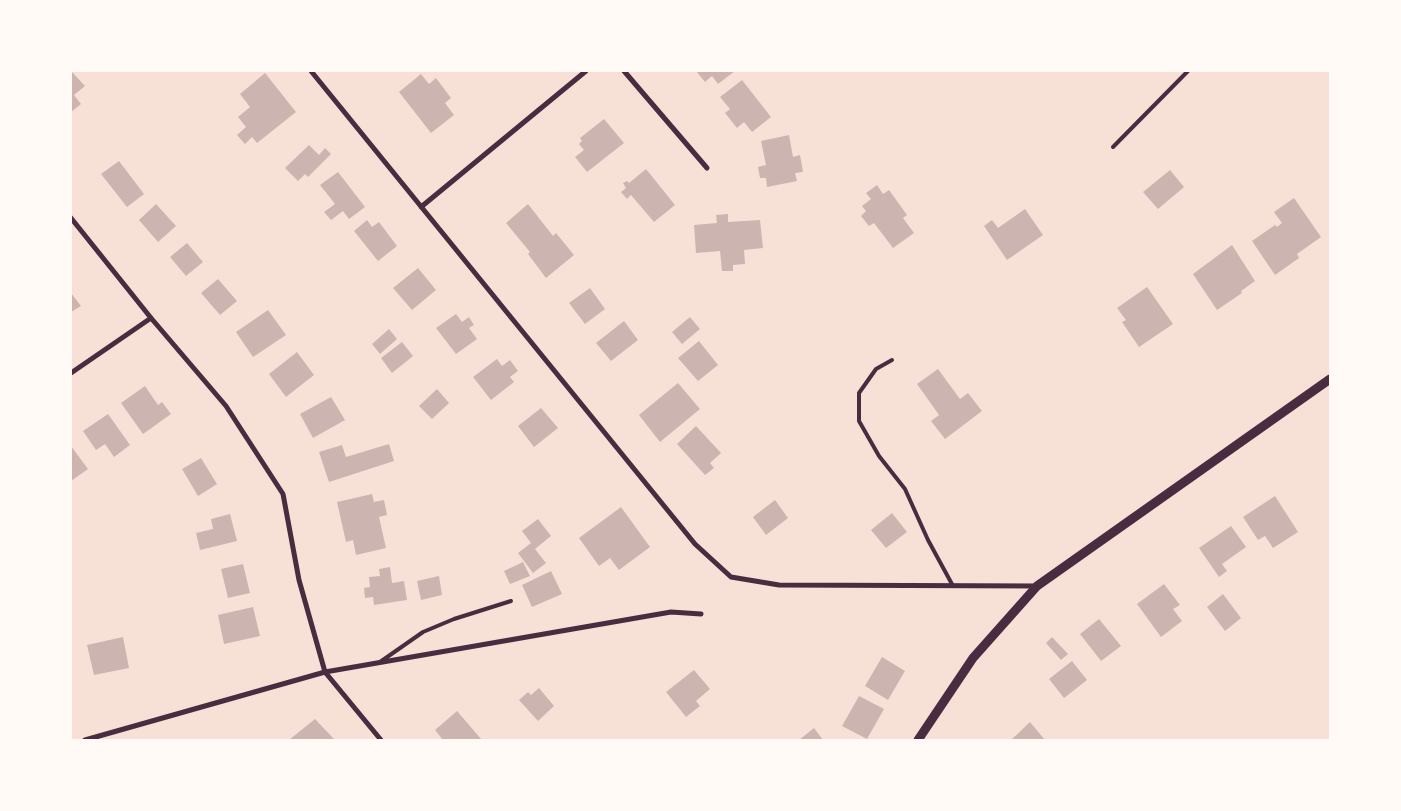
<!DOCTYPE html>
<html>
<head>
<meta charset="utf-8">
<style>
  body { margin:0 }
  #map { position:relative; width:1401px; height:811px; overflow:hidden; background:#f7e1d7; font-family:Raleway,sans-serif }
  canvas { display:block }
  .frame { position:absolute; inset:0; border:72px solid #fffaf5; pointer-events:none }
</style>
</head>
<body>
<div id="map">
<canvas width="1401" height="811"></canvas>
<div class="frame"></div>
</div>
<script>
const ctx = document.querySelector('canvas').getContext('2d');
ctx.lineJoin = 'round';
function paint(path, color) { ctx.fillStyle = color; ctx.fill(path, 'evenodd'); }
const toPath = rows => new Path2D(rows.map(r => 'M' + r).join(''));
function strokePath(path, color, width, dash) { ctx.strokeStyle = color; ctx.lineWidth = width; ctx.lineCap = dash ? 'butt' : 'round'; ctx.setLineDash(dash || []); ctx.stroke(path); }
paint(toPath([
  [71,71,85,86,74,95,81,104,71,112],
  [696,71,735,71,718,84,712,76,705,82],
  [265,73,296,112,257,143,252,137,245,144,237,135,246,127,238,117,250,107,240,94],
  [421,74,429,84,436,78,451,98,445,103,454,115,431,133,399,92],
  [742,80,771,117,752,132,744,122,737,128,725,113,730,109,720,97],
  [604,119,624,143,587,172,575,157,584,150,579,144,582,141,580,138],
  [789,135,793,157,800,155,803,172,795,173,797,181,767,187,766,178,760,178,758,167,766,165,761,141],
  [309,145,319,155,325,148,331,154,308,177,305,174,298,181,285,168],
  [119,161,144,194,127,207,101,174],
  [646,169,675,205,654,222,631,195,627,199,621,192,626,188,623,183,627,181,629,183],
  [1170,170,1184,187,1158,209,1143,192],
  [338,172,365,207,349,219,343,211,331,220,324,212,335,204,320,185],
  [877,185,883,194,889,190,907,215,903,218,914,233,893,248,874,223,869,226,861,216,866,211,862,206,871,199,866,193],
  [1294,198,1321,237,1297,254,1299,258,1275,275,1252,241,1275,225,1277,227,1282,223,1274,212],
  [156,204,176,226,158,242,139,220],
  [528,204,553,236,556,233,574,255,546,278,528,254,530,252,506,223],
  [1025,209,1043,235,1007,260,984,226,992,220,998,228],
  [728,214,728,222,760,220,763,248,744,250,745,264,733,265,733,271,722,271,720,251,696,253,694,225,717,223,716,215],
  [367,220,372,227,379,222,397,246,378,261,354,231],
  [187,243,203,262,186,276,170,257],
  [1232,245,1255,281,1241,291,1242,293,1217,310,1193,274],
  [418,268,436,290,412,310,393,288],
  [218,279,237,301,220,315,201,293],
  [1147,287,1173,324,1139,347,1122,322,1126,320,1117,308],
  [590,288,605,309,585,324,569,303],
  [71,293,81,306,71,312],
  [268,310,286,335,253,357,236,332],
  [456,314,462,322,469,317,474,325,469,328,477,339,456,354,436,328],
  [690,317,700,329,682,344,672,332],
  [624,321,638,340,611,361,596,343],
  [389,329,397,339,380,354,372,344],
  [699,341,718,365,698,381,678,358],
  [402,342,413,356,392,373,381,358],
  [297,352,314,375,286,397,269,374],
  [497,359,502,366,510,360,518,371,510,377,514,382,491,400,473,377],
  [938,369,960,399,968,393,982,411,945,439,931,421,939,415,917,384],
  [678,383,700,409,660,442,639,415],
  [145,386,158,405,162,402,171,414,143,434,121,403],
  [437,389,449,403,432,419,419,406],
  [331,397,345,420,313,438,300,414],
  [541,408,558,428,534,447,518,426],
  [108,414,130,445,114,457,105,444,96,450,83,431],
  [696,426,721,453,710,463,714,468,705,475,677,444],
  [389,444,394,461,329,482,319,452,342,445,346,457],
  [71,446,88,469,71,481],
  [201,458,217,484,198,496,182,469],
  [372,494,374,502,384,500,387,515,379,517,386,548,356,555,353,540,346,542,337,502],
  [1275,496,1298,532,1273,548,1265,536,1258,540,1243,517],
  [775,500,788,518,766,535,753,517],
  [621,507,650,547,619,570,610,558,599,566,579,538],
  [892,513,907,532,886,548,871,530],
  [230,514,237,541,200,550,196,533,213,529,211,519],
  [538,519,551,536,535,549,546,563,533,573,518,553,531,543,522,531],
  [1231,526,1246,547,1222,564,1227,571,1219,577,1199,548],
  [523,562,530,576,510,584,504,571],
  [243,564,250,593,228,598,221,569],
  [390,567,392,583,404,581,407,600,374,605,373,597,365,598,364,588,370,587,369,577,380,576,379,569],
  [551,571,562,594,532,607,522,585],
  [439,576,442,595,421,600,417,581],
  [1164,584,1180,605,1173,609,1182,621,1161,637,1137,604],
  [1223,594,1241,618,1225,631,1207,607],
  [253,607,260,636,224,644,218,615],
  [1099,619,1121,646,1101,661,1080,634],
  [123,637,129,668,94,675,87,645],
  [1052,637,1068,654,1061,660,1046,643],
  [882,657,905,671,888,700,865,686],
  [1072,661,1087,680,1064,698,1049,679],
  [694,670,710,689,696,701,700,706,686,717,666,692],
  [539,688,554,706,538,721,519,700,528,692,531,695],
  [859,696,884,709,867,739,842,726],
  [457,711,482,740,443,740,435,730],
  [315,719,335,740,289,740],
  [1030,722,1045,740,1011,740],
  [814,728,823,740,799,740]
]), '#ccb4b1');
strokePath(toPath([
  [1113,147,1188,71],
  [892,360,876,369,859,393,859,421,879,456,905,489,928,540,953,586],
  [380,662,423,632,454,619,511,601]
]), '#4a2c40', 4);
strokePath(toPath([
  [311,71,695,544,731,577,779,585,1037,586],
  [624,71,707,168],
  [421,207,586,71],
  [71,218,151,318,226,406,283,494,299,580,325,672,381,740],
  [71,373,151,318],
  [85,740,325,672,671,612,701,614]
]), '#4a2c40', 5);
strokePath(toPath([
  [918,740,973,658,1037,586,1330,379]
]), '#4a2c40', 9);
</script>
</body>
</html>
